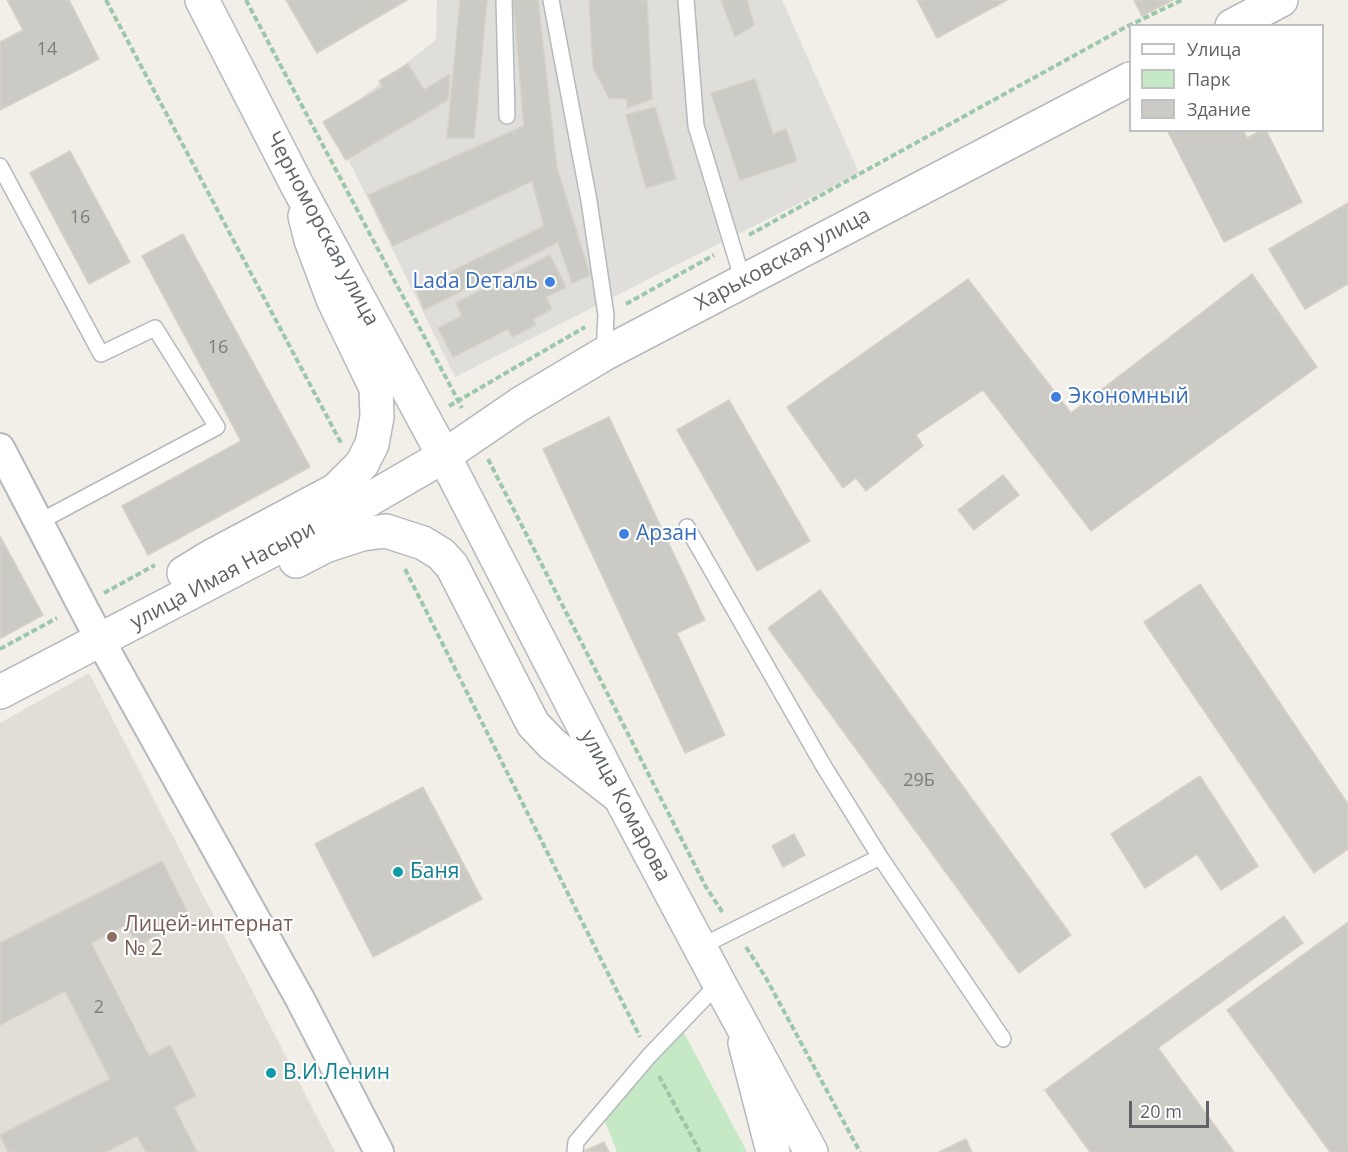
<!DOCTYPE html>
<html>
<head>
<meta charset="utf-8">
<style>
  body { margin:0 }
  #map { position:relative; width:1348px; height:1152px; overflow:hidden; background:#f1efe8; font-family:"Open Sans",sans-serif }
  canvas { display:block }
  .legend { position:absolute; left:1129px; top:24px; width:195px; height:108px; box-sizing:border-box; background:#fff; border:2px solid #bfc1c3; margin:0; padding:8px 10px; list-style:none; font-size:18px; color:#5f6368 }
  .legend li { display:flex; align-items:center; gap:12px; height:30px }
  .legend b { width:30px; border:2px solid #bfc1c3 }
  .scale { position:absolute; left:1129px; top:1101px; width:80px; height:27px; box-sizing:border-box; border:3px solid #5f6368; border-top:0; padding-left:8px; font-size:18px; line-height:21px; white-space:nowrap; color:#5f6368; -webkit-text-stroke:4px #fff; paint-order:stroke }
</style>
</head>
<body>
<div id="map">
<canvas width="1348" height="1152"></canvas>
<ul class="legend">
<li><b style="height:8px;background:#fff"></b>Улица</li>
<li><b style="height:16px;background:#c5e8c5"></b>Парк</li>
<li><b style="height:16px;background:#cccac5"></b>Здание</li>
</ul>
<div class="scale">20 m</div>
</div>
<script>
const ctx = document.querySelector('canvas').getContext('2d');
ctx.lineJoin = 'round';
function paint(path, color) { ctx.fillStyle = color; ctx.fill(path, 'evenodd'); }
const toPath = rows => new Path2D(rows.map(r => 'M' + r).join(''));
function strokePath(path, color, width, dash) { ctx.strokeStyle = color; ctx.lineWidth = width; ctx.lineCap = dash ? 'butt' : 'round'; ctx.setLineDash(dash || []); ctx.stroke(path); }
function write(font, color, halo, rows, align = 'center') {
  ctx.font = font + ' "Open Sans",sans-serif'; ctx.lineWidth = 4.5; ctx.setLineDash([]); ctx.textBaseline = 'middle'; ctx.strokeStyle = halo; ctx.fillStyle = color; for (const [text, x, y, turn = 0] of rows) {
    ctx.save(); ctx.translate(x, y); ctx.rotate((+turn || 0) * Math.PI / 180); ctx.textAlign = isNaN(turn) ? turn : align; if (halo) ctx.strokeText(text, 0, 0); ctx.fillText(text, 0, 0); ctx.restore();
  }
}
paint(toPath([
  [437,0,782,0,859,173,455,377,330,122,436,40]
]), '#e0deda');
paint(toPath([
  [89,673,335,1152,0,1152,0,723]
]), '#e1ded6');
paint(toPath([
  [682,1029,747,1152,617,1152,603,1116]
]), '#c5e8c5');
const building = toPath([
  [7,0,69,0,99,59,0,110,0,42,23,30,7,0],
  [286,0,407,0,317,53,286,0],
  [460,0,487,0,474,138,447,138,460,0],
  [513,0,538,0,557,168,590,275,572,283,558,242,424,310,416,289,544,226,532,181,393,246,368,195,524,126,513,0],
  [589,0,647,0,652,99,627,108,627,99,609,98,593,68,589,0],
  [721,0,747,0,754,25,735,37,721,0],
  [917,0,1007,0,937,38,917,0],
  [1134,0,1173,0,1142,16,1134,0],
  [408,64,424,90,450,74,448,100,346,160,323,122,382,87,379,81,408,64],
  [755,79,773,134,786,129,797,161,740,180,711,93,755,79],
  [655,107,676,179,646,188,626,115,655,107],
  [1167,130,1243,130,1247,138,1262,130,1266,130,1302,202,1224,242,1167,130],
  [70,151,130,262,89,284,30,173,70,151],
  [1348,203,1348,284,1305,309,1269,249,1348,203],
  [183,234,310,467,148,555,122,506,241,441,142,256,183,234],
  [550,255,566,287,546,297,552,309,533,319,536,325,512,337,508,329,453,357,438,328,462,316,456,303,550,255],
  [1252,274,1317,367,1091,531,983,390,916,435,923,446,866,491,856,478,843,488,787,407,968,279,1071,413,1252,274],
  [729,400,810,541,757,571,677,430,729,400],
  [609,417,705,620,677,633,725,735,685,753,543,449,609,417],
  [1003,475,1019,495,974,530,958,510,1003,475],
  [0,536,43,615,1,638,0,637,0,536],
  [1200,584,1348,804,1348,849,1314,873,1144,622,1200,584],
  [820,590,1071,935,1019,973,768,628,820,590],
  [1200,776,1258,866,1221,890,1197,854,1145,888,1111,834,1200,776],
  [423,787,482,899,373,957,315,844,423,787],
  [794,834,805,855,783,867,772,846,794,834],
  [162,861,191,919,137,946,127,925,91,943,149,1056,170,1045,196,1096,174,1107,197,1152,146,1152,137,1136,106,1152,8,1152,0,1135,110,1079,65,991,0,1025,0,943,162,861],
  [1284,916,1303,943,1158,1048,1234,1152,1090,1152,1045,1090,1284,916],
  [1348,922,1348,1152,1330,1152,1227,1010,1348,922],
  [966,1139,972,1152,939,1152,966,1139],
  [604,1142,609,1152,582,1152,604,1142]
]);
paint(building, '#cccac5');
strokePath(building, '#d6d1c6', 1.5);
const service = toPath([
  [504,0,507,116],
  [551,0,589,201,606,315,604,354],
  [686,0,696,126,743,281],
  [0,166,101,354,155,328,217,427,39,522],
  [687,527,823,765,880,857,700,947],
  [880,857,1003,1039],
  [575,1152,576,1142,649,1056,719,983]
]);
const minor = toPath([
  [0,448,100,640,300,999,379,1152]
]);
const tertiary = toPath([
  [1232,26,1281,0],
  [296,561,325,546,362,534,386,531,423,543,441,554,452,566,533,724,552,744,620,797],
  [184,573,212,556,336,490,362,464,372,444,377,417,376,388,333,299,311,240,305,216],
  [0,692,370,499,444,456,520,404,604,354,1130,79],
  [745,1043,773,1152]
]);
const secondary = toPath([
  [202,0,297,185,444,456,620,797,719,983,811,1152]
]);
strokePath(service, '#b5b8bc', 18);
strokePath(minor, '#b5b8bc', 32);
strokePath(tertiary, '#b5b8bc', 36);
strokePath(secondary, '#b6babf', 36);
strokePath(toPath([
  [106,0,341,443],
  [246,0,462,408],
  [749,235,1124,28,1182,0],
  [626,304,714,255],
  [449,406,585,327],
  [488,459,706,887,723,913],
  [405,569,640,1037],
  [104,593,155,565],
  [0,649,57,618],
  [746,947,766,978,860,1152],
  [659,1076,700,1152]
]), '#9cc7a9', 4, [6, 3]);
strokePath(service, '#fff', 15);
strokePath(minor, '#fff', 28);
strokePath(tertiary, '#fff', 33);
strokePath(secondary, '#fff', 33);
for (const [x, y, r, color] of [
  [550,282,6,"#3f7fe0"],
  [1056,397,6,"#3f7fe0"],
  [624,534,6,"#3f7fe0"],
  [398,872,6,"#0f9aa8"],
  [112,937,6,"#8d6e63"],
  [271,1073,6,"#0f9aa8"]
]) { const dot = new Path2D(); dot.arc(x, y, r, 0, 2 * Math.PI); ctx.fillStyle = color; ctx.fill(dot); strokePath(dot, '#fff', 2); }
write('18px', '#7a7d7f', null, [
  ["14",47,50],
  ["16",80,218],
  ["16",218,348],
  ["29Б",919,781],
  ["2",99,1008]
]);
write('21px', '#5f6368', '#fff', [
  ["Черноморская улица",322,229,62],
  ["Харьковская улица",783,260,-28],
  ["улица Имая Насыри",223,576,-28],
  ["улица Комарова",625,806,62]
]);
write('21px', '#366cbe', '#fff', [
  ["Lada Dеталь",538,282,"right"],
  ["Экономный",1068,397],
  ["Арзан",636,534]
], 'left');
write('21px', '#0d838f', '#fff', [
  ["Баня",410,872],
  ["В.И.Ленин",283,1073]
], 'left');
write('21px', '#785e54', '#fff', [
  ["Лицей-интернат",124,925],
  ["№ 2",124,949]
], 'left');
</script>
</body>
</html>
